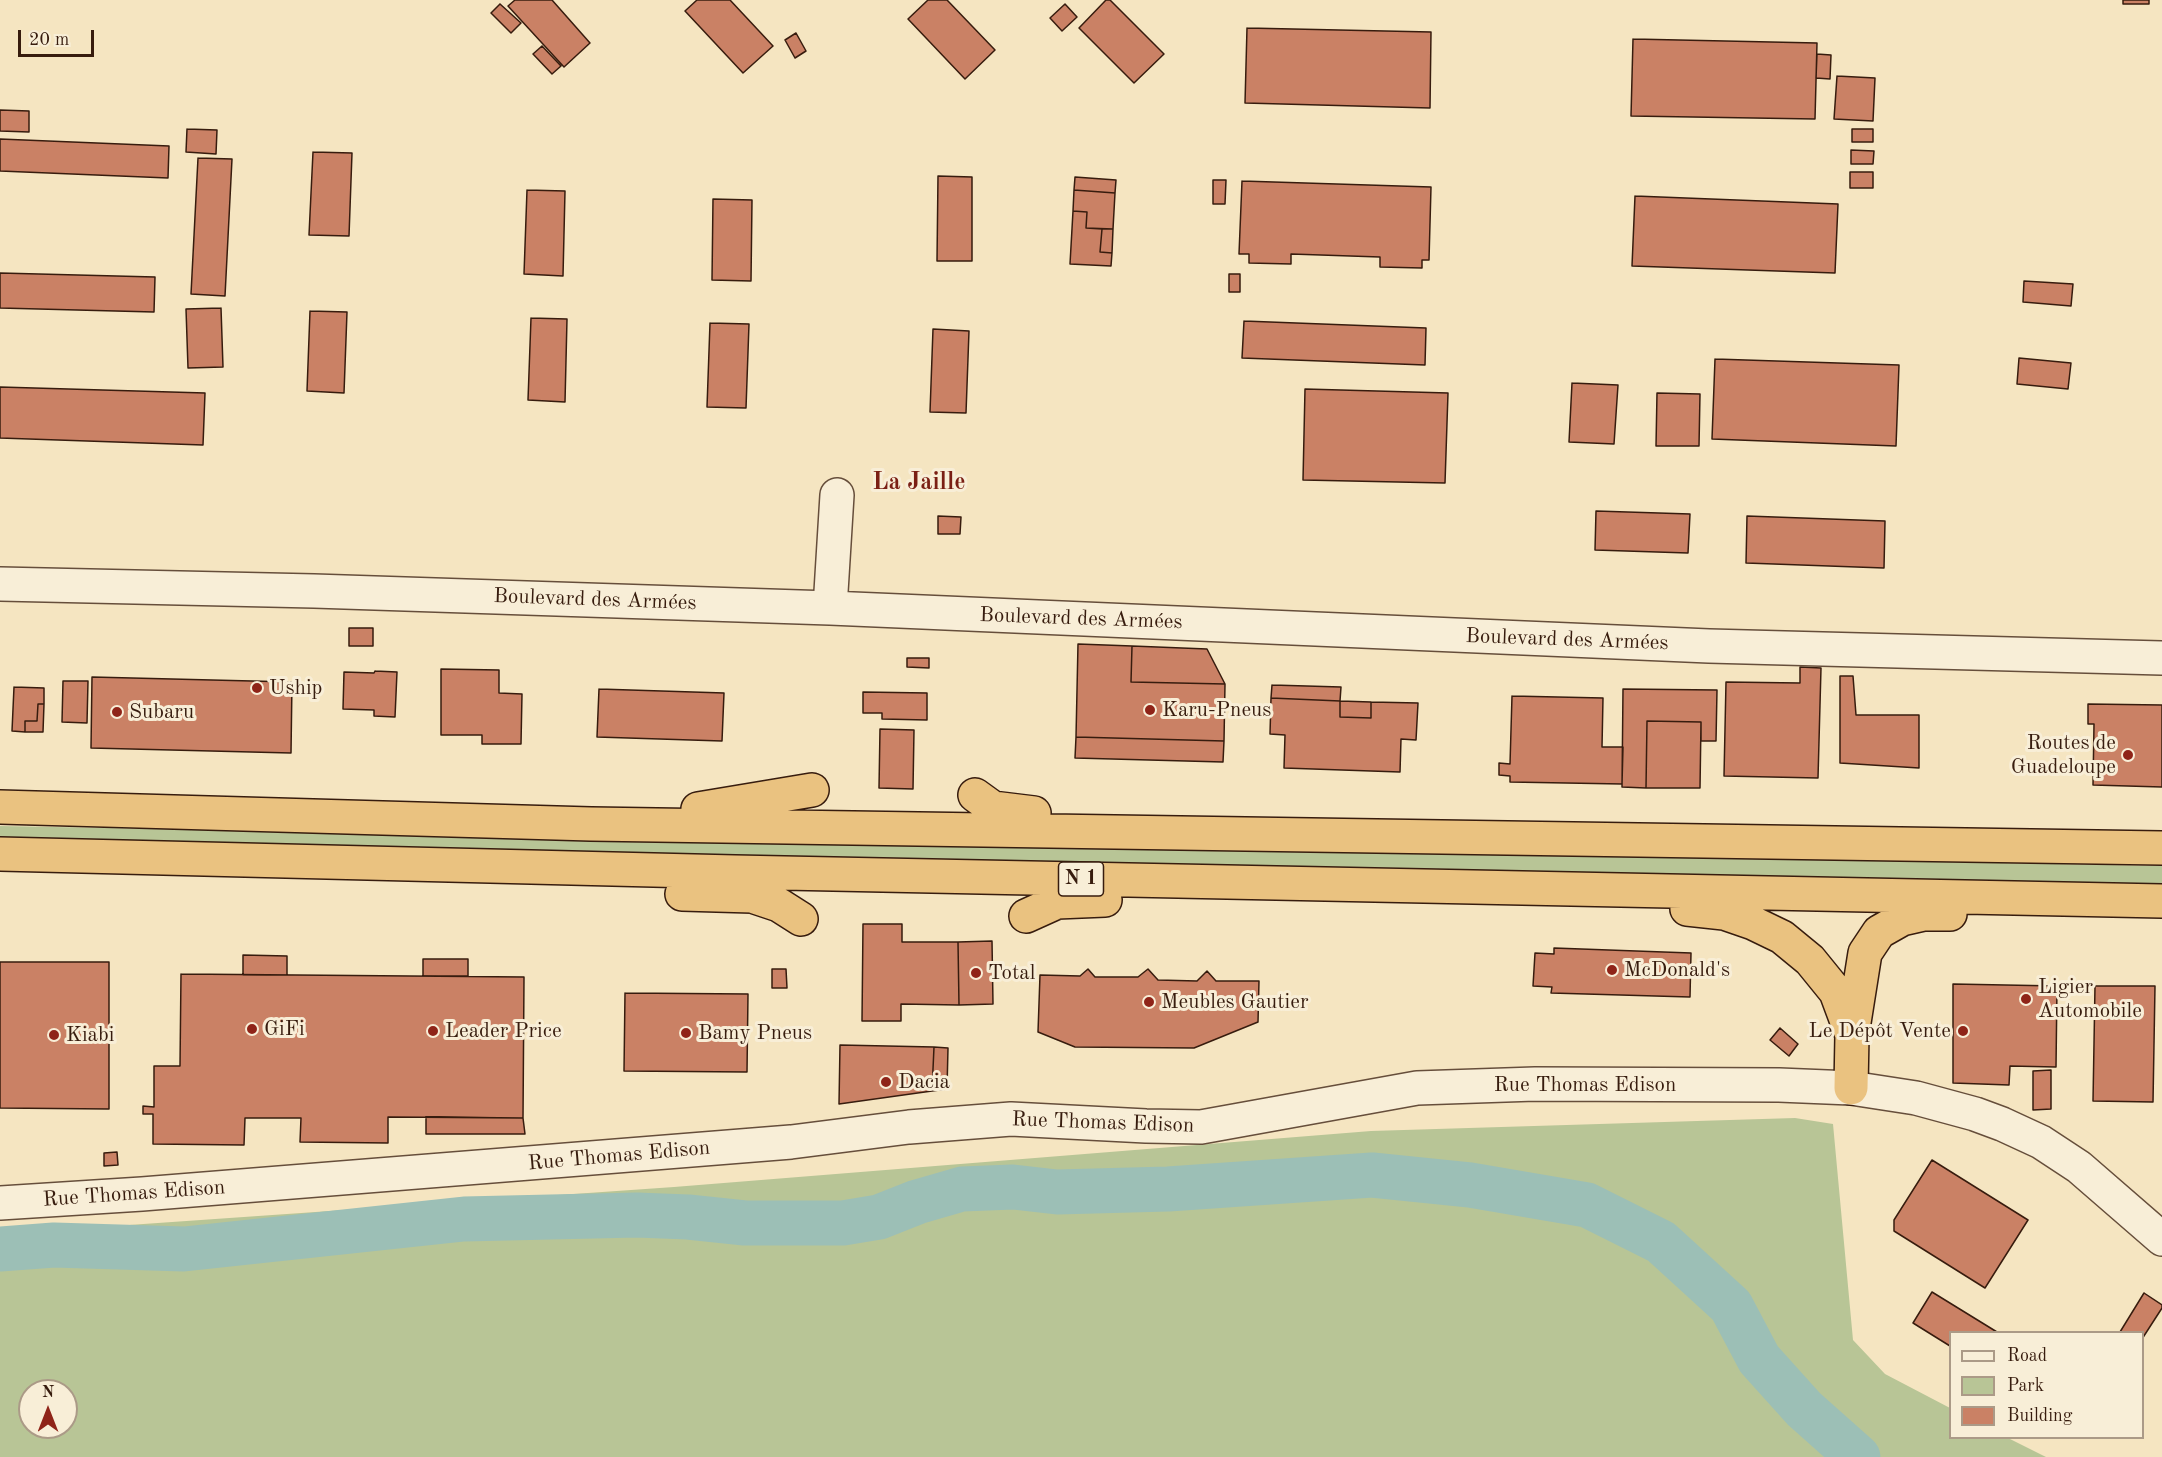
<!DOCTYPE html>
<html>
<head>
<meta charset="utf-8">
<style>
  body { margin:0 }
  #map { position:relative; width:2162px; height:1457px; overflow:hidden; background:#f5e5c1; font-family:"Old Standard TT",serif }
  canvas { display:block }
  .legend { position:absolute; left:1949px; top:1331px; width:195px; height:108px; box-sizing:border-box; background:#f8eed7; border:2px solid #ab9a87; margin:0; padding:8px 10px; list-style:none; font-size:18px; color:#371c0e }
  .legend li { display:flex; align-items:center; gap:12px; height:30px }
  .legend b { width:30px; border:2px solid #ab9a87 }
  .north { position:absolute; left:18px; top:1379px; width:60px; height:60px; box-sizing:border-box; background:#f8eed7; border:2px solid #ab9a87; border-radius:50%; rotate:0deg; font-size:16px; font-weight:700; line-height:24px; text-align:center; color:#371c0e }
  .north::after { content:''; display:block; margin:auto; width:21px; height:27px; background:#8f2418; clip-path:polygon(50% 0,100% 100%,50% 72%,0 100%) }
  .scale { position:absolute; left:18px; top:30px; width:76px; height:27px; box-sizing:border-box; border:3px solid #371c0e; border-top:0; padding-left:8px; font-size:18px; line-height:21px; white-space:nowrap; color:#371c0e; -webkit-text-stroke:4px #f8eed7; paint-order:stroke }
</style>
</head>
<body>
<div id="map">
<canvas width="2162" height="1457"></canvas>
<ul class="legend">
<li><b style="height:8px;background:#f8eed7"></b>Road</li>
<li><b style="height:16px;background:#b8c596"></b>Park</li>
<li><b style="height:16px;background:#ca8165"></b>Building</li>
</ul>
<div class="north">N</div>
<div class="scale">20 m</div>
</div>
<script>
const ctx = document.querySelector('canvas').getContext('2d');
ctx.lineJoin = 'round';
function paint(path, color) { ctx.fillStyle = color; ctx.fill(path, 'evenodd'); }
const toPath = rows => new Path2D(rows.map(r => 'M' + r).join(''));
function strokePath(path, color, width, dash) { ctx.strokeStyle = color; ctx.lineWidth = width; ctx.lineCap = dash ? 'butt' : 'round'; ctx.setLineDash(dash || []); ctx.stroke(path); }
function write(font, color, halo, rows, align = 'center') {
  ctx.font = font + ' "Old Standard TT",serif'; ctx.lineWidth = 6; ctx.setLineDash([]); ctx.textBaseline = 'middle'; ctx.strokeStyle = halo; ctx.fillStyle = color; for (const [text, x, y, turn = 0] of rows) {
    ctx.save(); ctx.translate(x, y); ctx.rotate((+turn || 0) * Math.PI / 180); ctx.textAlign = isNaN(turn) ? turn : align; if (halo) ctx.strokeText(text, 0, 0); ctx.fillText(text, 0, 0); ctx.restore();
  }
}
paint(toPath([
  [0,826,2162,866,2162,884,1324,867,980,863,0,844],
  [1795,1118,1833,1124,1853,1340,1885,1374,1950,1408,1950,1438,2008,1438,2046,1457,0,1457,0,1234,674,1187,1371,1131],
  [30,1391,66,1391,66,1427,30,1427]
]), '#b8c596');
strokePath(toPath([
  [0,1249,54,1245,184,1249,464,1219,637,1215,688,1217,745,1223,843,1223,879,1217,917,1202,962,1189,1013,1187,1057,1192,1168,1189,1372,1175,1470,1185,1587,1205,1661,1242,1731,1306,1759,1359,1804,1409,1858,1457]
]), '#9cbfb6', 45);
const building = toPath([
  [515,0,552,0,590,43,564,67,508,6,515,0],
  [697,0,730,0,773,46,743,73,685,11,697,0],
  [928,0,947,0,995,50,965,79,908,19,928,0],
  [1106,0,1110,0,1164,54,1134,83,1079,28,1106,0],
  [2123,0,2149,0,2149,4,2123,4,2123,0],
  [500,4,521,23,511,33,491,13,500,4],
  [1065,4,1077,17,1062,31,1050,18,1065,4],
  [1247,28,1431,32,1430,108,1245,103,1247,28],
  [796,33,806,51,795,58,785,40,796,33],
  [1633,39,1817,43,1815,119,1631,116,1633,39],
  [542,46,561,66,552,74,533,54,542,46],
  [1817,54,1831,55,1830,79,1816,78,1817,54],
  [1837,76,1875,78,1873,121,1834,119,1837,76],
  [0,110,29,111,29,132,0,131,0,110],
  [187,129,217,130,216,154,186,152,187,129],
  [1852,129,1873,129,1873,142,1852,142,1852,129],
  [0,139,169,146,168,178,0,171,0,139],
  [1851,150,1874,151,1873,164,1851,164,1851,150],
  [313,152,352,153,349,236,309,235,313,152],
  [198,158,232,159,225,296,191,294,198,158],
  [1850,172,1873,172,1873,188,1850,188,1850,172],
  [938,176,972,177,972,261,937,261,938,176],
  [1075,177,1116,180,1115,193,1074,190,1075,177],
  [1213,180,1226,180,1225,204,1213,204,1213,180],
  [1242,181,1431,187,1429,260,1422,260,1422,268,1380,267,1380,257,1291,254,1291,264,1249,263,1249,254,1239,254,1242,181],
  [527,190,565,191,563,276,524,274,527,190],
  [1074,190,1115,193,1113,229,1086,228,1087,212,1073,211,1074,190],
  [1635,196,1838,204,1835,273,1632,266,1635,196],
  [713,199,752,200,751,281,712,280,713,199],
  [1073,211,1087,212,1086,228,1102,229,1100,252,1112,253,1111,266,1070,264,1073,211],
  [1102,229,1113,229,1112,253,1100,252,1102,229],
  [0,273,155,277,154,312,0,308,0,273],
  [1229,274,1240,274,1240,292,1229,292,1229,274],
  [2024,281,2073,284,2071,306,2023,302,2024,281],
  [221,308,223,367,188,368,186,309,221,308],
  [310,311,347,312,344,393,307,391,310,311],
  [531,318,567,319,565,402,528,400,531,318],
  [1244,321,1426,328,1425,365,1242,358,1244,321],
  [710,323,749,324,746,408,707,407,710,323],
  [933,329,969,331,966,413,930,412,933,329],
  [2019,358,2071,363,2068,389,2017,384,2019,358],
  [1715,359,1899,365,1896,446,1712,439,1715,359],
  [1572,383,1618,385,1614,444,1569,442,1572,383],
  [0,387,205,393,203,445,0,438,0,387],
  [1305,389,1448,393,1445,483,1303,480,1305,389],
  [1657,393,1700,394,1699,446,1656,446,1657,393],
  [1596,511,1690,514,1688,553,1595,550,1596,511],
  [938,516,961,517,960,534,938,534,938,516],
  [1747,516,1885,521,1884,568,1746,563,1747,516],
  [349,628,373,628,373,646,349,646,349,628],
  [1078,644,1132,646,1131,682,1225,684,1224,741,1076,737,1078,644],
  [1132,646,1207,649,1225,684,1131,682,1132,646],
  [907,658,929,658,929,668,907,667,907,658],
  [1800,667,1821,668,1818,778,1724,776,1726,682,1800,683,1800,667],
  [441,669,499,670,499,693,522,694,521,744,482,744,482,735,441,735,441,669],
  [375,671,397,672,395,717,374,716,374,710,343,709,344,672,374,673,375,671],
  [1840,676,1853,676,1856,715,1919,715,1919,768,1840,763,1840,676],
  [92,677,292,682,291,753,91,748,92,677],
  [63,681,88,681,87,723,62,722,63,681],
  [1272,685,1341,687,1340,701,1271,698,1272,685],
  [14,687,44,688,44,704,38,704,37,721,25,721,25,732,12,731,14,687],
  [599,689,724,693,722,741,597,737,599,689],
  [1623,689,1717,690,1716,741,1701,741,1701,722,1647,721,1646,788,1622,787,1623,689],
  [863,692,927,693,927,720,882,719,882,713,863,713,863,692],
  [1512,696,1603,698,1602,747,1623,747,1622,784,1510,782,1510,776,1499,775,1499,763,1510,764,1512,696],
  [1271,698,1340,701,1340,717,1371,718,1371,702,1418,703,1416,740,1401,739,1400,772,1284,768,1285,735,1270,734,1271,698],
  [1340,701,1371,702,1371,718,1340,717,1340,701],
  [38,704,44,704,43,732,25,732,25,721,37,721,38,704],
  [2088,704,2162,705,2162,787,2093,785,2094,724,2088,724,2088,704],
  [1647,721,1701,722,1700,788,1646,788,1647,721],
  [880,729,914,730,913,789,879,788,880,729],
  [1076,737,1224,741,1223,762,1075,758,1076,737],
  [863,924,902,924,902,942,958,942,959,1005,901,1004,901,1021,862,1021,863,924],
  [992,941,993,1004,959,1005,958,942,992,941],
  [1554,948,1691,953,1690,997,1551,993,1552,987,1533,986,1535,953,1554,954,1554,948],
  [243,955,287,956,287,975,243,975,243,955],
  [423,959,468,959,468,976,423,976,423,959],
  [0,962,109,962,109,1109,0,1108,0,962],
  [772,969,786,969,787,988,772,988,772,969],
  [1088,969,1095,977,1138,977,1148,969,1158,980,1197,981,1207,971,1216,981,1259,981,1258,1022,1194,1048,1075,1047,1038,1032,1040,975,1080,976,1088,969],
  [181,974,524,977,523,1118,388,1117,388,1143,300,1142,301,1118,245,1118,244,1145,153,1144,153,1114,143,1114,143,1106,154,1107,154,1066,180,1066,181,974],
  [1953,984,2057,986,2056,1067,2010,1066,2009,1085,1953,1083,1953,984],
  [2095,986,2155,986,2153,1102,2093,1101,2095,986],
  [625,993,748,994,747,1072,624,1071,625,993],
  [1780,1028,1798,1044,1789,1056,1770,1040,1780,1028],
  [840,1045,934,1047,932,1091,839,1104,840,1045],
  [934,1047,948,1048,947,1089,932,1091,934,1047],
  [2051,1070,2051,1109,2033,1110,2033,1071,2051,1070],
  [426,1117,523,1118,525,1134,426,1134,426,1117],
  [117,1152,118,1165,104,1166,104,1153,117,1152],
  [1932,1160,2028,1220,1985,1288,1894,1231,1894,1220,1932,1160],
  [1932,1292,1997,1332,1950,1332,1950,1346,1913,1323,1932,1292],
  [2144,1293,2162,1305,2162,1308,2142,1339,2142,1332,2120,1332,2144,1293]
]);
paint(building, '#ca8165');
strokePath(building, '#371c0e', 1.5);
const minor = toPath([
  [0,584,314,591,830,608,1709,646,2162,658],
  [830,608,837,495],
  [0,1203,142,1194,791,1142,909,1127,1011,1119,1146,1126,1201,1127,1417,1088,1535,1084,1779,1085,1851,1088,1916,1098,1975,1114,2002,1124,2041,1142,2079,1167,2162,1239]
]);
const highway = toPath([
  [975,795,993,808,1034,813],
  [0,807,591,824,2162,848],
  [698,809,812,790],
  [0,854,735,872,2162,901],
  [682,894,752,896,779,905,801,919],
  [1687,909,1724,913,1753,923,1782,937,1810,960,1836,992,1852,1035],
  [1026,916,1057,902,1105,900],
  [1851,1088,1852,1035,1865,953,1879,932,1902,919,1924,914,1950,914]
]);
strokePath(minor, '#664e3b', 36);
strokePath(highway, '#371c0e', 36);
strokePath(minor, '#f8eed7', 33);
strokePath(highway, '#eac280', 33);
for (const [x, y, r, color] of [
  [257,688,6,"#8f2418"],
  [1150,710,6,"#8f2418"],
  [117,712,6,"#8f2418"],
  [2128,755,6,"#8f2418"],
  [1612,970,6,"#8f2418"],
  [976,973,6,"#8f2418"],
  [2026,999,6,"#8f2418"],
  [1149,1002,6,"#8f2418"],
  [252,1029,6,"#8f2418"],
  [433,1031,6,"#8f2418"],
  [1963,1031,6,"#8f2418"],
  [686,1033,6,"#8f2418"],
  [54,1035,6,"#8f2418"],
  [886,1082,6,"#8f2418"]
]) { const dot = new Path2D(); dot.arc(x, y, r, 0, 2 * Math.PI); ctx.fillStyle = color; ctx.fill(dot); strokePath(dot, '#f8eed7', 2); }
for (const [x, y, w] of [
  [1081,879,45]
]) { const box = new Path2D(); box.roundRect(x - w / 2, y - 17, w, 34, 4.5); ctx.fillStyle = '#f8eed7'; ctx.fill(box); strokePath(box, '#371c0e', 1.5); }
write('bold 20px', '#371c0e', null, [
  ["N 1",1081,879]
]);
write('21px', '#371c0e', '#f8eed7', [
  ["Boulevard des Armées",595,600,2],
  ["Boulevard des Armées",1081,619,2],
  ["Boulevard des Armées",1567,640,2],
  ["Rue Thomas Edison",1585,1085],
  ["Rue Thomas Edison",1103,1123,2],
  ["Rue Thomas Edison",619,1156,-5],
  ["Rue Thomas Edison",134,1194,-4]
]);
write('21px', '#371c0e', '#f8eed7', [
  ["Uship",269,688],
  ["Karu-Pneus",1162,710],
  ["Subaru",129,712],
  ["Routes de",2116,743,"right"],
  ["Guadeloupe",2116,767,"right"],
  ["McDonald's",1624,970],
  ["Total",988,973],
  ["Ligier",2038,987],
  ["Automobile",2038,1011],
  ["Meubles Gautier",1161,1002],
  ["GiFi",264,1029],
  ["Leader Price",445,1031],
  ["Le Dépôt Vente",1951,1031,"right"],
  ["Bamy Pneus",698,1033],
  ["Kiabi",66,1035],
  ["Dacia",898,1082]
], 'left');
write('bold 24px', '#7a1f14', '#f8eed7', [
  ["La Jaille",919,483]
]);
</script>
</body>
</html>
